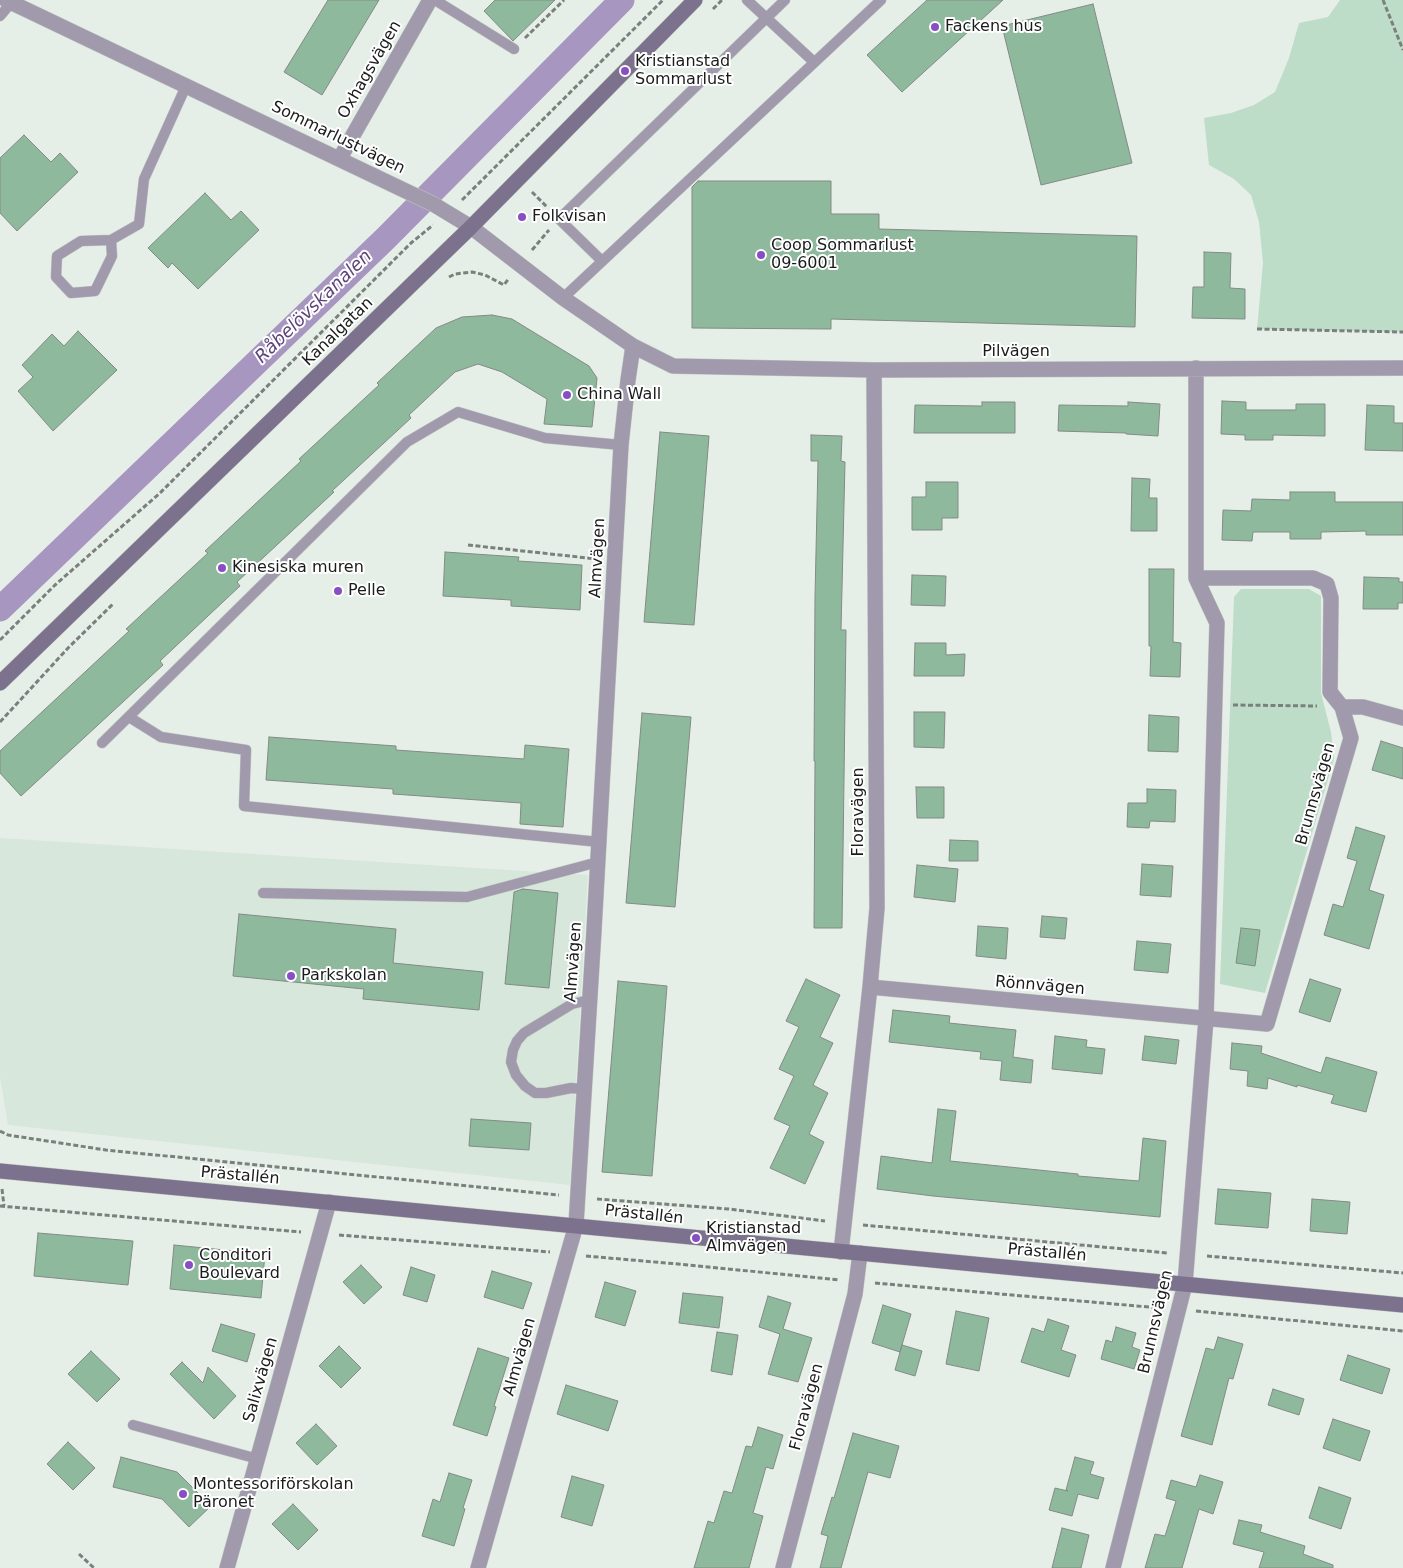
<!DOCTYPE html>
<html>
<head>
<meta charset="utf-8">
<style>
  body { margin:0 }
  canvas { display:block; background:#e6eee8 }
</style>
</head>
<body>
<canvas width="1403" height="1568"></canvas>
<script>
const ctx = document.querySelector('canvas').getContext('2d');
ctx.lineJoin = 'round';
function paint(path, color) { ctx.fillStyle = color; ctx.fill(path, 'evenodd'); }
const toPath = rows => new Path2D(rows.map(r => 'M' + r).join(''));
function strokePath(path, color, width, dash) { ctx.strokeStyle = color; ctx.lineWidth = width; ctx.lineCap = dash ? 'butt' : 'round'; ctx.setLineDash(dash || []); ctx.stroke(path); }
function write(font, color, halo, rows, align = 'center') {
  ctx.font = font + ' "DejaVu Sans",sans-serif'; ctx.lineWidth = 4; ctx.setLineDash([]); ctx.textBaseline = 'middle'; ctx.strokeStyle = halo; ctx.fillStyle = color; for (const [text, x, y, turn = 0] of rows) {
    ctx.save(); ctx.translate(x, y); ctx.rotate((+turn || 0) * Math.PI / 180); ctx.textAlign = isNaN(turn) ? turn : align; if (halo) ctx.strokeText(text, 0, 0); ctx.fillText(text, 0, 0); ctx.restore();
  }
}
paint(toPath([
  [0,838,588,875,570,1185,8,1125,0,1077]
]), '#d7e7dc');
paint(toPath([
  [1340,0,1403,0,1403,332,1257,329,1263,263,1259,222,1251,195,1234,179,1209,165,1204,118,1231,113,1254,105,1275,92,1289,58,1299,23,1328,17],
  [1241,589,1309,589,1321,596,1321,693,1331,732,1334,759,1265,993,1220,984,1234,597]
]), '#beddc8');
strokePath(toPath([
  [0,609,386,238,622,0]
]), '#a796bf', 25);
const building = toPath([
  [328,0,379,0,322,95,284,72,328,0],
  [495,0,555,0,513,41,484,11,495,0],
  [927,0,1003,0,902,92,867,55,927,0],
  [1093,4,1132,163,1041,185,1002,26,1093,4],
  [24,135,51,162,60,153,78,172,17,231,0,213,0,158,24,135],
  [698,181,831,181,831,214,879,214,879,229,1137,236,1135,327,831,319,831,329,692,328,692,187,698,181],
  [205,193,231,220,241,211,259,230,198,289,172,263,168,268,148,248,205,193],
  [1204,252,1231,253,1230,288,1245,289,1245,319,1192,318,1193,287,1204,287,1204,252],
  [492,315,512,319,589,366,597,378,592,427,544,424,547,399,502,372,478,364,455,372,409,415,411,418,332,491,334,492,237,582,240,586,160,661,163,665,21,796,0,773,0,751,129,631,126,629,208,553,205,551,301,461,299,459,379,385,377,383,436,328,462,317,492,315],
  [78,331,117,370,53,431,18,391,33,377,22,365,52,334,64,346,78,331],
  [1222,401,1246,402,1246,410,1296,410,1296,404,1325,404,1325,436,1273,435,1273,440,1245,440,1245,435,1221,434,1222,401],
  [982,402,1015,402,1015,433,914,433,915,405,982,406,982,402],
  [1128,402,1160,404,1158,436,1126,434,1126,433,1058,431,1059,405,1128,406,1128,402],
  [1367,405,1394,406,1394,423,1403,423,1403,451,1365,450,1367,405],
  [660,432,709,436,694,625,644,622,660,432],
  [811,435,842,436,841,461,845,462,841,630,846,630,842,928,814,928,815,761,814,761,815,597,818,461,811,461,811,435],
  [1132,478,1150,479,1149,498,1157,498,1157,531,1131,531,1132,478],
  [926,482,958,482,958,518,942,518,942,530,912,530,912,497,926,497,926,482],
  [1290,492,1335,492,1335,502,1403,502,1403,535,1366,535,1366,531,1321,532,1321,539,1290,539,1290,532,1253,532,1252,541,1222,540,1223,510,1251,511,1252,499,1290,500,1290,492],
  [445,552,519,557,518,561,582,565,580,610,511,606,511,600,443,596,445,552],
  [1149,569,1174,569,1173,642,1181,643,1180,677,1150,676,1151,646,1149,646,1149,569],
  [912,575,946,576,945,606,911,605,912,575],
  [1364,577,1399,578,1399,582,1403,582,1403,603,1398,603,1398,609,1363,609,1364,577],
  [915,643,946,643,946,655,965,654,964,676,914,676,915,643],
  [914,712,945,712,944,748,914,747,914,712],
  [642,713,691,717,675,907,626,903,642,713],
  [1149,715,1179,717,1178,752,1148,751,1149,715],
  [269,737,396,746,396,750,524,759,525,745,569,749,563,827,520,824,521,803,393,794,393,789,266,780,269,737],
  [1381,741,1403,748,1403,779,1372,770,1381,741],
  [916,787,944,787,944,818,917,818,916,787],
  [1147,789,1176,790,1175,822,1150,821,1149,828,1127,827,1128,803,1147,803,1147,789],
  [1356,827,1385,836,1369,890,1384,895,1369,949,1324,935,1333,904,1343,907,1357,861,1347,858,1356,827],
  [950,840,978,841,978,861,949,861,950,840],
  [1142,864,1173,866,1171,897,1140,895,1142,864],
  [917,865,958,869,955,902,914,897,917,865],
  [523,889,558,893,549,988,505,984,514,892,523,889],
  [239,914,396,929,393,963,483,972,479,1010,363,999,364,989,233,976,239,914],
  [1042,916,1067,918,1065,939,1040,937,1042,916],
  [978,926,1008,928,1006,959,976,956,978,926],
  [1241,928,1260,930,1255,966,1236,963,1241,928],
  [1137,941,1171,944,1168,973,1134,970,1137,941],
  [806,979,840,995,820,1037,833,1043,813,1085,828,1093,809,1134,824,1142,805,1184,770,1168,790,1126,774,1119,794,1076,779,1069,799,1027,786,1021,806,979],
  [1310,979,1341,989,1330,1022,1299,1012,1310,979],
  [618,981,667,986,652,1176,602,1172,618,981],
  [893,1010,950,1016,949,1023,1016,1030,1013,1057,1033,1060,1031,1083,1000,1080,1002,1061,980,1059,981,1052,889,1042,893,1010],
  [1055,1036,1087,1040,1086,1047,1105,1049,1102,1074,1052,1069,1055,1036],
  [1145,1036,1179,1040,1176,1064,1142,1060,1145,1036],
  [1232,1043,1262,1046,1261,1053,1321,1073,1326,1057,1377,1072,1366,1112,1331,1103,1334,1095,1297,1085,1297,1087,1268,1078,1267,1089,1247,1086,1248,1071,1230,1069,1232,1043],
  [938,1109,956,1111,950,1161,1078,1174,1078,1176,1139,1181,1143,1138,1166,1141,1160,1217,933,1196,877,1189,881,1156,932,1163,938,1109],
  [471,1119,531,1123,529,1150,469,1146,471,1119],
  [1218,1189,1271,1193,1268,1228,1215,1224,1218,1189],
  [1312,1199,1350,1202,1347,1234,1310,1231,1312,1199],
  [38,1233,133,1241,128,1285,34,1276,38,1233],
  [174,1245,265,1254,261,1298,170,1289,174,1245],
  [361,1265,382,1287,364,1304,343,1282,361,1265],
  [411,1267,435,1275,427,1302,403,1295,411,1267],
  [492,1271,532,1283,523,1309,484,1297,492,1271],
  [605,1282,636,1291,625,1326,595,1317,605,1282],
  [683,1293,723,1297,719,1328,679,1323,683,1293],
  [768,1296,791,1303,783,1329,812,1338,798,1382,768,1374,780,1334,759,1327,768,1296],
  [883,1305,911,1314,900,1352,872,1343,883,1305],
  [956,1311,989,1318,979,1371,946,1364,956,1311],
  [1048,1319,1069,1326,1061,1350,1076,1355,1069,1377,1021,1362,1032,1328,1044,1332,1048,1319],
  [221,1324,255,1334,247,1362,212,1351,221,1324],
  [1116,1327,1136,1333,1132,1347,1140,1350,1134,1369,1101,1359,1106,1340,1112,1342,1116,1327],
  [717,1332,738,1335,732,1375,711,1371,717,1332],
  [1218,1337,1243,1344,1233,1379,1229,1378,1212,1445,1181,1436,1206,1348,1214,1350,1218,1337],
  [902,1345,922,1351,915,1376,895,1370,902,1345],
  [339,1346,361,1368,341,1388,319,1366,339,1346],
  [478,1348,509,1358,494,1406,496,1407,487,1436,453,1425,478,1348],
  [91,1351,120,1379,97,1402,68,1374,91,1351],
  [1348,1355,1390,1369,1382,1394,1340,1380,1348,1355],
  [182,1362,203,1383,208,1367,236,1396,214,1419,170,1374,182,1362],
  [566,1385,618,1401,608,1431,557,1414,566,1385],
  [1273,1389,1304,1399,1299,1415,1268,1405,1273,1389],
  [1333,1419,1370,1431,1360,1461,1323,1448,1333,1419],
  [316,1424,337,1446,317,1465,296,1443,316,1424],
  [758,1427,783,1435,773,1469,766,1467,753,1513,763,1516,749,1568,694,1568,708,1521,714,1523,724,1491,732,1493,746,1446,752,1447,758,1427],
  [853,1433,899,1446,890,1478,868,1472,841,1568,820,1568,828,1536,821,1534,832,1497,834,1498,853,1433],
  [68,1442,95,1468,73,1490,47,1464,68,1442],
  [121,1457,177,1472,211,1506,189,1527,162,1499,113,1487,121,1457],
  [1075,1457,1094,1462,1090,1474,1104,1478,1098,1499,1078,1494,1072,1516,1049,1510,1055,1488,1068,1491,1066,1490,1075,1457],
  [449,1473,472,1480,463,1508,465,1509,454,1546,422,1536,433,1499,440,1502,449,1473],
  [1200,1475,1223,1482,1213,1514,1199,1509,1182,1568,1145,1568,1155,1534,1165,1536,1176,1501,1166,1498,1171,1480,1196,1487,1200,1475],
  [572,1476,604,1485,592,1526,561,1517,572,1476],
  [1319,1487,1351,1498,1341,1529,1309,1518,1319,1487],
  [293,1504,318,1530,298,1550,272,1524,293,1504],
  [1239,1520,1262,1525,1260,1532,1305,1546,1303,1554,1333,1565,1333,1568,1259,1568,1264,1552,1233,1544,1239,1520],
  [1062,1528,1089,1535,1081,1568,1052,1568,1062,1528]
]);
paint(building, '#8eb99d');
strokePath(building, '#838b85', 1);
const lane = toPath([
  [435,0,514,49],
  [747,0,814,62],
  [0,16,11,3],
  [111,240,112,256,95,291,71,293,56,277,57,256,81,241,111,240,139,224,144,179,186,86],
  [602,261,559,219,785,0],
  [563,298,881,0],
  [129,717,161,737,246,750,244,806,599,842],
  [102,743,407,442,458,412,545,438,621,445],
  [263,893,467,897,598,862],
  [584,1089,571,1088,546,1093,535,1093,525,1086,516,1075,511,1062,513,1050,517,1041,524,1033,572,1004,589,1000],
  [133,1425,258,1459]
]);
const street = toPath([
  [6,0,433,204,471,227,563,298,633,346,673,366,874,370,1403,368],
  [340,158,430,0],
  [1342,707,1363,707,1403,718],
  [870,987,1267,1024,1351,738,1342,707,1330,692,1331,598,1327,584,1313,578,1196,578],
  [841,1252,870,987,877,908,874,370],
  [227,1568,329,1202],
  [478,1568,576,1225,594,930,621,445,628,380,633,346],
  [783,1568,855,1294,860,1253],
  [1113,1568,1185,1284,1206,1019,1217,623,1196,578,1196,368]
]);
const secondary = toPath([
  [0,683,471,227,695,0],
  [0,1171,1403,1305]
]);
strokePath(lane, '#c1c8c3', 11);
strokePath(street, '#c1c8c3', 16);
strokePath(secondary, '#c1c8c3', 16);
strokePath(toPath([
  [1383,0,1403,50],
  [713,9,722,0],
  [525,38,564,0],
  [532,192,547,207],
  [462,200,663,0],
  [532,250,549,230],
  [449,277,455,274,472,272,485,275,504,285,509,278],
  [1257,329,1403,332],
  [468,545,597,559],
  [0,640,55,585,160,493,411,243,433,225],
  [1233,705,1317,706],
  [0,722,69,647,114,603],
  [0,1131,8,1135,106,1150,559,1195],
  [2,1189,4,1206],
  [597,1199,729,1209,825,1221],
  [0,1206,301,1232],
  [863,1225,1168,1253],
  [339,1235,550,1252],
  [586,1256,689,1265,839,1280],
  [1207,1256,1403,1273],
  [875,1283,1160,1308],
  [1196,1311,1403,1331],
  [79,1554,94,1568]
]), '#7a807c', 3, [5, 2.5]);
strokePath(lane, '#a19aac', 10);
strokePath(street, '#a19aac', 15);
strokePath(secondary, '#7d728d', 15);
for (const [x, y, r, color] of [
  [935,27,5,"#884ec4"],
  [625,71,5,"#884ec4"],
  [522,217,5,"#884ec4"],
  [761,255,5,"#884ec4"],
  [567,395,5,"#884ec4"],
  [222,568,5,"#884ec4"],
  [338,591,5,"#884ec4"],
  [291,976,5,"#884ec4"],
  [696,1238,5,"#884ec4"],
  [189,1265,5,"#884ec4"],
  [183,1494,5,"#884ec4"]
]) { const dot = new Path2D(); dot.arc(x, y, r, 0, 2 * Math.PI); ctx.fillStyle = color; ctx.fill(dot); strokePath(dot, '#fff', 2); }
write('16px', '#191c1a', '#fff', [
  ["Fackens hus",945,27],
  ["Kristianstad",635,62],
  ["Sommarlust",635,80],
  ["Folkvisan",532,217],
  ["Coop Sommarlust",771,246],
  ["09-6001",771,264],
  ["China Wall",577,395],
  ["Kinesiska muren",232,568],
  ["Pelle",348,591],
  ["Parkskolan",301,976],
  ["Kristianstad",706,1229],
  ["Almvägen",706,1247],
  ["Conditori",199,1256],
  ["Boulevard",199,1274],
  ["Montessoriförskolan",193,1485],
  ["Päronet",193,1503]
], 'left');
write('16px', '#191c1a', '#fff', [
  ["Oxhagsvägen",370,70,-60],
  ["Sommarlustvägen",338,138,26],
  ["Kanalgatan",338,332,-44],
  ["Pilvägen",1016,352],
  ["Almvägen",598,558,-87],
  ["Brunnsvägen",1316,794,-74],
  ["Floravägen",859,812,-90],
  ["Almvägen",574,962,-86],
  ["Rönnvägen",1040,986,5],
  ["Prästallén",240,1176,5],
  ["Prästallén",644,1215,6],
  ["Prästallén",1047,1253,5],
  ["Brunnsvägen",1156,1322,-77],
  ["Almvägen",520,1357,-74],
  ["Salixvägen",261,1380,-74],
  ["Floravägen",807,1407,-75]
]);
write('italic 18px', '#5e457c', '#fff', [
  ["Råbelövskanalen",314,307,-44]
]);
</script>
</body>
</html>
